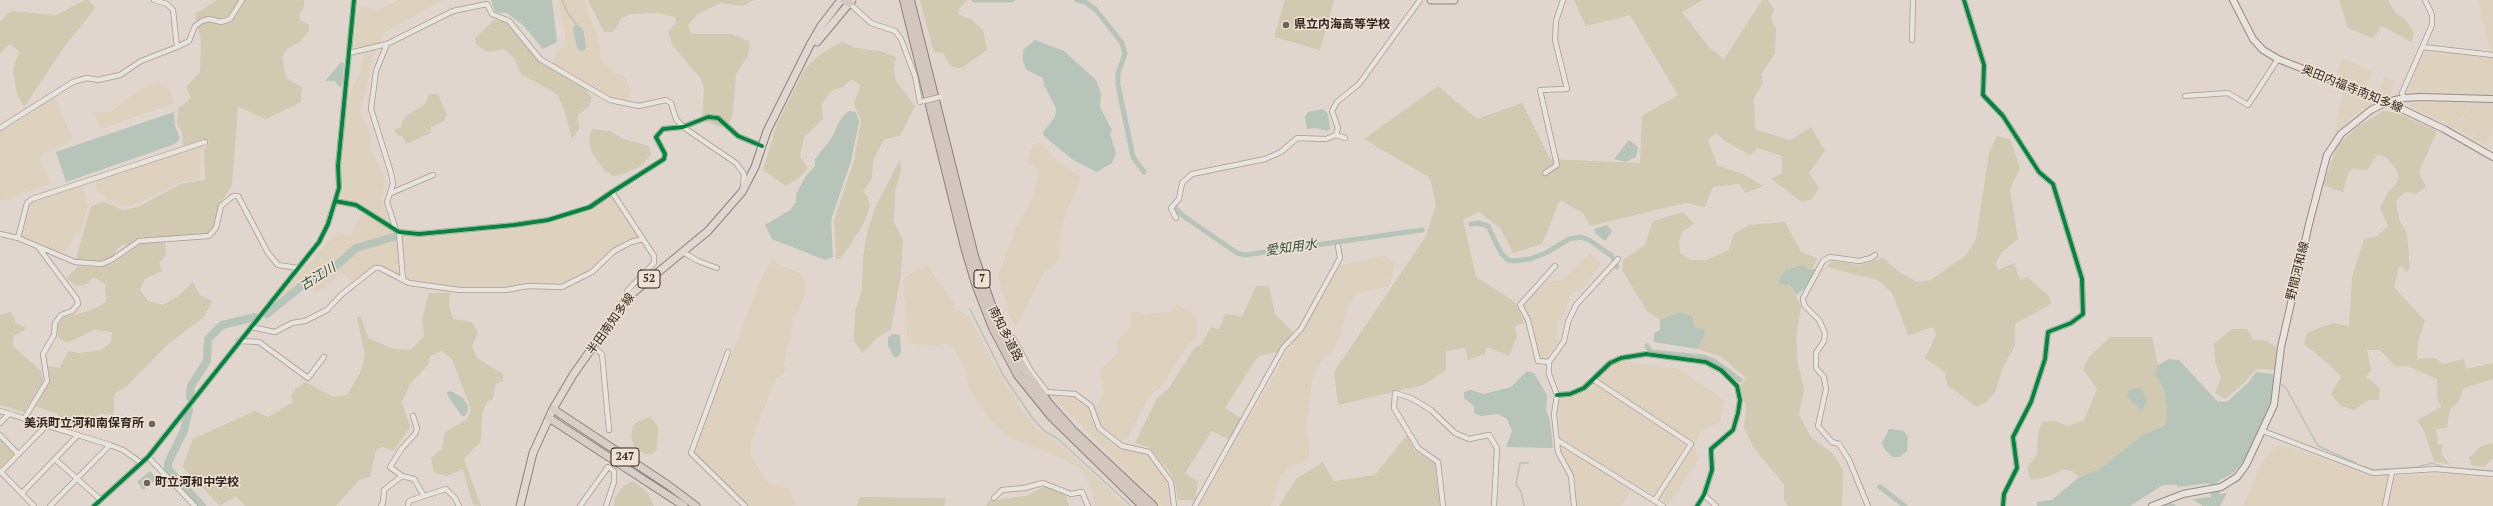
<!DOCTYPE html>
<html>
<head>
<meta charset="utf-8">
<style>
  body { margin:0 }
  canvas { display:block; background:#e0d6cd }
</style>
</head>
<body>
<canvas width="2493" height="506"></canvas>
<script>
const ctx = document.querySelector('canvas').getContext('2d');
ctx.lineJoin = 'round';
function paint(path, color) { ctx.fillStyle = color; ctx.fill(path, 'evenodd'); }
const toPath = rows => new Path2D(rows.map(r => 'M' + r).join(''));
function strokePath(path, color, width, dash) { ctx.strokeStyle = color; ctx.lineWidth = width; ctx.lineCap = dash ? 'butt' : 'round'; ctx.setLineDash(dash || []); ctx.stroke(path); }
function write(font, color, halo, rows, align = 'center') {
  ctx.font = font + ' "PT Serif","Noto Sans JP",serif'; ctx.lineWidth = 3; ctx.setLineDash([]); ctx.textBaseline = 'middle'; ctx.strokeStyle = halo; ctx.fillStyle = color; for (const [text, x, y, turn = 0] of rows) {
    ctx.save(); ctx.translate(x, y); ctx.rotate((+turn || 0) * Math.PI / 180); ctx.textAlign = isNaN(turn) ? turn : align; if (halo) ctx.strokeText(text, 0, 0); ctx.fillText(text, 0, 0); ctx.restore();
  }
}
paint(toPath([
  [398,0,443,0,382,34,382,42,374,54,360,113,371,136,370,146,385,177,382,201,387,219,386,221,358,202,341,199,343,189,341,165,348,95,360,72,364,52,362,46,354,47,357,12,363,7,379,10],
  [559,0,584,0,599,41,601,60,614,73,624,75,630,89,627,100,606,95,553,64,556,52,564,46,565,37],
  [2478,0,2493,0,2493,51,2490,50],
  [2424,49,2493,57,2493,96,2423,93,2406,96],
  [2343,59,2372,71,2366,88,2335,77],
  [2384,77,2395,81,2390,97,2378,94],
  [158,82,170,89,175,103,101,129,94,113,110,112,142,88],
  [2343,91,2378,102,2351,118,2333,139],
  [55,97,73,141,40,155,50,184,0,201,0,132],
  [2411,102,2428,102,2470,103,2455,129,2409,106],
  [2471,103,2493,103,2493,132,2485,145,2472,139,2479,119,2471,138,2456,129],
  [1040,143,1058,162,1081,177,1061,227,1060,254,1055,265,1045,271,1016,326,1009,315,998,275,1016,227,1034,196,1039,170,1028,163,1030,151,1034,144],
  [204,145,201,151,200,178,181,182,137,204,123,206,106,199,97,191,95,181],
  [82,185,88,206,80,234,75,234,66,255,21,237,30,203,33,201],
  [612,196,639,238,629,239,613,248,591,269,561,284,528,283,506,287,460,288,410,281,380,265,374,266,353,281,343,274,316,293,305,281,271,309,270,307,337,232,351,235,361,213,403,237,418,237,522,229,550,223,591,209],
  [1589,253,1602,264,1582,289,1571,294,1563,317,1558,320,1557,343,1547,359,1540,358,1530,321,1523,304,1547,281,1563,280],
  [1384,256,1395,263,1389,287,1356,293,1347,310,1339,338,1331,353,1324,358,1313,377,1306,431,1310,442,1308,461,1290,466,1279,478,1275,499,1271,506,1199,506,1294,340,1303,332,1340,265],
  [772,261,801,274,806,283,805,296,794,319,784,363,785,369,783,375,776,378,751,442,751,456,769,484,788,488,796,506,748,506,694,452,760,281],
  [927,265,955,304,953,308,969,316,1000,376,1027,417,1041,433,1055,440,1127,506,1095,506,1092,492,1082,471,1066,460,1006,436,988,417,968,387,966,370,954,349,947,343,940,346,908,344,903,281,906,276],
  [1177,304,1197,316,1198,336,1190,343,1159,389,1148,397,1127,439,1122,440,1120,449,1147,453,1164,475,1169,484,1171,506,1161,506,1050,395,1074,397,1088,409,1095,407,1104,393,1099,370,1119,352,1116,342,1131,325,1130,315,1134,312,1145,314,1168,312],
  [1621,361,1680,369,1725,401,1720,423,1702,430,1694,447,1699,459,1669,504,1635,484,1621,506,1576,506,1575,477,1560,453,1559,399,1571,397,1594,386,1612,365],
  [2276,446,2285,446,2373,476,2463,474,2493,479,2493,506,2243,506,2262,462]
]), '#ded2bf');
paint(toPath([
  [85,0,89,0,95,8,62,50,24,107,17,94,13,71,19,51,10,44,0,53,0,22,10,11,56,15],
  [217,0,304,0,304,6,299,16,300,20,309,25,309,30,301,41,287,49,282,58,286,78,302,87,301,102,266,119,238,107,232,185,219,206,214,227,208,234,138,238,126,246,124,244,115,251,116,255,101,262,76,259,91,206,104,202,123,210,138,207,181,184,205,180,204,150,209,142,206,139,183,146,182,132,177,125,178,109,191,98,186,87,200,72,201,41,195,14],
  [588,0,754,0,743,6,721,3,698,14,688,25,691,34,732,34,750,42,748,56,736,74,733,113,729,124,721,127,702,120,704,88,701,79,673,46,668,32,676,23,675,17,657,13,631,14,622,18,613,32,604,32],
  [920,0,967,0,960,8,958,14,972,20,983,30,987,50,962,68,952,67,943,53,934,52],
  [1285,0,1334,0,1320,50,1274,37],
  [1574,0,1703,0,1682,12,1708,46,1724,59,1762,0,1767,0,1774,9,1771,19,1776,29,1775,53,1761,75,1763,83,1754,98,1755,129,1790,140,1811,127,1825,151,1809,173,1819,188,1812,199,1802,202,1771,179,1782,173,1782,156,1758,148,1750,155,1726,142,1716,133,1708,140,1717,165,1743,174,1763,186,1746,193,1739,184,1713,187,1705,207,1685,203,1590,226,1583,213,1560,200,1542,244,1513,253,1501,229,1479,212,1463,220,1476,277,1515,302,1524,323,1515,326,1517,336,1509,356,1487,347,1485,354,1468,360,1465,348,1446,351,1446,370,1423,385,1338,405,1334,372,1426,236,1436,205,1430,178,1364,139,1438,86,1477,119,1522,103,1550,159,1640,163,1642,116,1678,95,1630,15,1586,26],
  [2339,0,2388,0,2395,12,2406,20,2414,33,2412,42,2382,26,2373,38,2348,28],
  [494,20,508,23,538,60,583,86,592,98,589,107,578,115,579,129,572,139,564,109,557,94,521,74,514,58,504,49,488,52,476,45,475,38],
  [842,42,856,48,880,51,896,57,894,69,896,81,915,106,900,136,884,139,873,161,872,178,863,192,868,197,870,206,865,221,849,247,840,258,836,259,834,220,854,160,861,121,854,104,860,85,852,79,843,87,832,90,822,104,823,119,804,137,800,157,808,168,799,178,786,186,763,170,777,124,804,70,819,55],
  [429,94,438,94,447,115,444,121,431,127,431,133,406,144,403,137,397,135,394,130,401,128,402,121,409,114,425,104],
  [2383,111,2398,113,2437,131,2419,172,2426,187,2416,194,2405,192,2396,201,2399,220,2407,233,2410,268,2406,272,2402,266,2399,267,2394,287,2425,321,2418,341,2417,359,2435,358,2443,364,2464,359,2466,369,2493,363,2493,379,2464,388,2457,404,2450,409,2447,428,2436,429,2438,445,2443,444,2441,453,2450,465,2434,461,2424,431,2417,420,2441,407,2437,398,2437,379,2408,366,2396,367,2380,350,2367,350,2371,370,2366,377,2380,388,2379,400,2369,400,2354,410,2341,406,2331,394,2341,377,2330,365,2304,344,2307,333,2332,323,2349,326,2352,278,2364,239,2376,237,2388,226,2380,208,2387,194,2398,181,2398,172,2387,158,2378,154,2367,170,2353,169,2348,173,2343,192,2323,185,2337,146,2357,127],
  [592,129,610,131,623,139,649,146,651,155,641,166,623,174,613,176,604,170,591,151,589,138],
  [1997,136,2010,139,2020,168,2010,189,2018,239,2002,252,1996,263,1998,270,2014,263,2020,280,2027,277,2049,296,2051,304,2015,324,2015,346,2003,367,1995,392,1988,401,1977,407,1947,385,1945,372,1925,358,1936,335,1933,327,1908,335,1892,293,1878,280,1826,267,1832,261,1860,265,1883,258,1899,272,1917,282,1931,280,1966,255,1976,239,1989,153],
  [900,159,901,170,895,192,894,222,903,240,901,275,891,329,877,338,863,353,854,341,855,312,862,290,863,258,867,233,875,208],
  [1683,212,1694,224,1683,231,1679,241,1680,253,1691,260,1706,260,1728,251,1734,234,1749,225,1785,222,1801,252,1817,258,1813,268,1808,269,1787,283,1790,285,1801,306,1796,338,1798,364,1804,389,1799,415,1811,437,1833,454,1843,470,1842,506,1788,506,1784,500,1784,484,1753,447,1744,427,1746,407,1740,387,1746,378,1720,356,1697,349,1704,337,1704,329,1695,328,1679,312,1660,320,1647,311,1622,270,1623,260,1645,245,1653,221],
  [152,241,165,241,166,255,159,263,162,271,145,279,140,290,148,301,163,305,177,297,193,282,200,295,212,301,204,317,167,345,127,386,114,394,114,415,100,414,90,421,69,426,56,422,58,414,34,406,49,382,48,366,60,368,68,351,80,353,101,350,111,343,112,332,94,330,67,343,58,337,58,325,64,317,92,310,106,302,105,284,93,277,87,284,75,286,67,278,78,266,102,267,114,263,141,244],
  [1256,286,1269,286,1275,314,1293,332,1278,352,1258,356,1225,408,1241,418,1229,440,1212,431,1185,473,1198,482,1195,500,1178,500,1175,482,1169,471,1150,448,1135,443,1157,398,1169,388,1195,347,1201,345,1211,327,1219,329,1225,314,1242,316],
  [429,293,450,293,449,306,453,319,472,322,478,333,472,346,477,358,503,374,503,381,496,384,493,399,487,402,482,413,481,441,464,459,481,506,473,505,463,469,447,476,434,473,431,458,442,449,445,432,467,419,471,410,452,359,442,351,430,356,428,365,410,384,402,402,410,427,394,451,383,447,376,450,370,477,359,480,336,506,245,506,236,496,220,506,184,469,183,466,193,439,255,411,268,417,293,402,291,396,296,388,306,382,333,397,347,395,360,373,365,356,357,318,361,316,368,338,394,349,411,350,424,336,422,319],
  [11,312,16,323,27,328,14,336,13,346,41,371,43,382,24,412,0,405,0,315],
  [2232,329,2247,329,2253,340,2267,341,2277,348,2275,370,2256,369,2245,382,2225,399,2215,393,2221,378,2215,361,2214,344],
  [2110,337,2152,337,2158,365,2155,373,2165,390,2167,414,2165,426,2144,434,2098,470,2079,477,2072,471,2062,470,2047,477,2031,480,2027,468,2037,454,2038,433,2042,422,2054,421,2068,426,2084,420,2097,389,2083,369,2089,357],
  [650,417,658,426,657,450,652,454,645,454,634,447,631,437,633,426,637,422],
  [1407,435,1415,451,1435,464,1440,506,1279,506,1296,479,1323,462,1334,481,1375,475],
  [0,438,15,453,0,468],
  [2493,443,2493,459,2490,460,2485,467,2471,465,2469,458,2481,446],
  [633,481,647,492,654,506,614,506,615,498,623,486],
  [1045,486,1065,494,1069,506,986,506,988,501,1026,496],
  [860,497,946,498,944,506,857,506]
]), '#d1cab1');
paint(toPath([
  [491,0,552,0,557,42,543,49,523,25,507,13,495,12],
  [576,24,583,29,586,45,585,50,580,51,577,48,573,28],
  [1035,40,1064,51,1096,80,1101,94,1100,107,1112,130,1110,134,1116,153,1112,163,1097,172,1073,160,1044,136,1043,132,1055,117,1056,108,1044,85,1043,78,1027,70,1023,62,1023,50],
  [341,62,344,63,342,86,339,87,335,81,325,81],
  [1323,109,1328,114,1330,129,1327,131,1316,128,1307,129,1305,117,1308,112],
  [849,111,856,112,859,122,851,161,831,220,833,257,825,260,772,239,765,225,790,210,796,202,796,194,806,176,815,166,815,159,831,139,842,117],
  [174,112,175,126,180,139,175,144,66,182,56,152],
  [1629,140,1638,147,1636,157,1626,162,1614,159],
  [1607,225,1612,231,1605,241,1595,233,1594,229],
  [1804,265,1808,269,1815,269,1807,286,1796,295,1790,285,1781,284,1778,281,1786,270],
  [1679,312,1692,316,1695,328,1705,329,1704,337,1697,349,1654,342,1654,333,1660,330,1660,320],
  [893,334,900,335,901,352,898,357,894,357,888,346,888,337],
  [2169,359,2179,360,2218,402,2228,401,2248,383,2256,372,2273,374,2273,397,2260,430,2243,462,2233,473,2217,482,2220,494,2227,493,2220,506,2203,506,2192,499,2211,497,2209,483,2178,487,2177,485,2163,485,2130,506,2037,506,2037,502,2052,500,2079,477,2098,470,2144,434,2165,426,2167,414,2165,391,2155,373,2158,365],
  [1527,371,1534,373,1547,395,1546,409,1550,421,1553,448,1506,447,1512,431,1507,419,1498,414,1481,416,1474,413,1474,406,1464,398,1464,392,1470,390,1484,394,1511,387],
  [2134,388,2141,389,2147,399,2144,408,2141,410,2127,397,2128,391],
  [451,391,463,398,468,406,467,413,464,416,461,415,448,396,447,392],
  [1889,429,1904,431,1908,437,1907,451,1900,457,1892,457,1884,448,1882,443],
  [150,471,157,479,143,490,137,482]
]), '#b7c4b9');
strokePath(toPath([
  [562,0,567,12,576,24],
  [970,309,1003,375,1031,416,1044,431,1057,438,1131,506],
  [2282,385,2286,388,2318,446,2356,463],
  [2361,466,2374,470,2418,467,2432,463,2443,467,2493,471],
  [1524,506,1521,491,1516,485,1520,463,1528,463]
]), '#b7c4b9', 1.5);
strokePath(toPath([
  [974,0,1012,0],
  [1077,0,1085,2,1096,10,1122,43,1125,54,1118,73,1118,85,1133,157,1144,172],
  [1174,207,1182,215,1237,253,1245,255,1422,230],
  [1471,224,1478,223,1488,226,1501,253,1508,260,1514,261,1530,259,1546,253,1569,239,1581,237,1589,240,1612,256,1617,267],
  [1647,346,1651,352,1703,357,1714,361,1740,380],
  [1880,487,1905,506],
  [2165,506,2173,506]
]), '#b7c4b9', 5);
strokePath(toPath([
  [267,314,309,280,336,266,356,248,394,237],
  [190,397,191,386,207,361,208,339,222,325,255,317],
  [189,410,184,430,168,463,168,469,202,506]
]), '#b7c4b9', 8);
const minor = toPath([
  [154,0,167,4,173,10,177,47],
  [1964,0,1984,65,1983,95,2003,116,2039,172,2053,184,2082,279,2083,314,2071,323,2048,332,2045,359,2031,402,2013,437,2017,468,2004,494,2003,506],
  [849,3,871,23,895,31,901,39,915,76,920,102],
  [1912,40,1913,0],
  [387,44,376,71,371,109,391,173,393,184,387,202,396,230],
  [2423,47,2493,55],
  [349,53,387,44,453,11,487,4,492,14,509,21,540,59,610,100,639,106,666,100,671,103,676,119,683,127,736,163,744,174,743,187],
  [2185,96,2228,93,2248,105,2278,59],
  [2404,98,2402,93,2432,25,2432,15,2425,0],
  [0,128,73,82,87,78,98,80,120,75,141,61,177,47,189,41,195,26,202,21,209,19,221,22,230,19,242,0],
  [1336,135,1338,128,1332,111,1337,102,1359,84,1420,0],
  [1545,173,1557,165,1540,90,1567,89,1555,40,1556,21,1563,0],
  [612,192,654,256,654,263,627,291,628,297],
  [391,193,433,175],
  [335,201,356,205,399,232,419,234,514,225,548,220,590,207,612,192,664,159,665,154,656,137,663,129,683,127,708,117,718,118,738,136,762,146],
  [1176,218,1171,208,1179,199,1182,183,1192,174,1265,159,1281,152,1297,138,1326,139,1336,135,1345,138],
  [399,232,403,280],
  [0,234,18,238,75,262,102,264,113,259,139,241,209,236,216,228,221,206,233,196,238,196,268,253,278,265,298,268],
  [18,238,27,203,32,199,205,142],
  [683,252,698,261,717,268],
  [251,327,275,332,292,323,305,321,327,310,342,294,375,268,380,268,409,283,460,290,506,290,528,286,562,287,592,272,614,251,631,242,643,239],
  [1013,338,1031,371,1047,392,1075,394,1091,406,1099,428,1122,446,1149,452,1171,482,1174,506],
  [239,341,259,342,308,378,324,357],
  [593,347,602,354,609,430],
  [728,352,691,453,745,506],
  [1549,362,1538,361,1528,320,1520,305,1555,266],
  [1594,380,1691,444,1655,500],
  [1557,395,1570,394,1584,388,1610,363,1621,358,1646,354,1706,362,1721,370,1737,386,1740,400,1738,413,1733,430,1711,449,1712,470,1704,495,1697,506],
  [1557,395,1549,374,1549,362,1564,341,1568,322,1576,305,1618,259],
  [1557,395,1554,414,1558,452,1571,476,1574,506],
  [0,411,110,445,123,450,140,462],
  [413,416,417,429,415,434,402,448,390,467,402,476,414,479,424,496,446,489,455,498,459,506],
  [24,419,47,381,43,354,54,335,55,323,61,315,72,311,78,304,77,299,39,248],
  [0,423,9,414],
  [2263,431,2373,473,2435,469,2493,474],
  [0,435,18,454],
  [1557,440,1663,506],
  [148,457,195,506],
  [56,460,101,500],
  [0,471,34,506],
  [1,472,46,426],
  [22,493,78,435],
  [1704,495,1716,506],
  [994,498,1002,490,1024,488,1043,483,1071,494,1082,492,1088,506],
  [50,506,110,445],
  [94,506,148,457,319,242,328,224,339,188,338,166,354,0],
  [381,506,383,503,384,490,402,476],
  [408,506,409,501,424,496],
  [580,506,608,467,614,471,614,482,606,506],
  [1195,506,1283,348,1301,329,1340,258,1338,246],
  [1443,506,1438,462,1418,448,1394,408,1395,393,1411,398,1431,410,1455,433,1469,439,1489,435,1497,448,1494,506],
  [1868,506,1849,460,1839,444,1832,442,1818,426,1826,389,1824,377,1816,368,1816,353,1824,341,1825,333,1819,320,1804,305,1803,298,1823,261,1830,257,1859,261,1871,258,1875,255],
  [2385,506,2392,472]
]);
const secondary = toPath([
  [2233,0,2253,39,2263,50,2278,59,2387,102,2444,129,2493,157],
  [2152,506,2183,494,2221,487,2237,477,2246,465,2274,405,2281,347,2309,224,2327,155,2341,134,2371,110,2387,102,2404,98,2421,97,2493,99]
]);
const primary = toPath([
  [1431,0,1454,0],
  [817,42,852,0],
  [520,506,533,453,553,409,573,375,628,297,708,231,742,192,755,167,767,131,810,45,821,26,841,0]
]);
const trunk = toPath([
  [553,409,668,485,696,506],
  [549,418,684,506]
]);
const motorway = toPath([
  [845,0,849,3],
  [904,0,965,247,976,284,993,328,1018,375,1052,417,1143,506],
  [910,0,974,256,998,325,1024,369,1049,404,1074,432,1153,506]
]);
strokePath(minor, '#a59c95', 6);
strokePath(secondary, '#958c86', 8);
strokePath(primary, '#8b827d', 9);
strokePath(trunk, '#8b827d', 9);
strokePath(motorway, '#8b827d', 10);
strokePath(minor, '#e9e3dd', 4.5);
strokePath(secondary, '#e9e3dd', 6);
strokePath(primary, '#dfd7d0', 7);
strokePath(trunk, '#d8cec7', 7);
strokePath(motorway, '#d2c6be', 8);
const minorBridge = toPath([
  [924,101,940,97]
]);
strokePath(minorBridge, '#a59c95', 6, []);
strokePath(minorBridge, '#e9e3dd', 4.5);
strokePath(toPath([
  [1964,0,1984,65,1983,95,2003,116,2039,172,2053,184,2082,279,2083,314,2071,323,2048,332,2045,359,2031,402,2013,437,2017,468,2004,494,2003,506],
  [335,201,356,205,399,232,419,234,514,225,548,220,590,207,612,192,664,159,665,154,656,137,663,129,683,127,708,117,718,118,738,136,762,146],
  [1557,395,1570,394,1584,388,1610,363,1621,358,1646,354,1706,362,1721,370,1737,386,1740,400,1738,413,1733,430,1711,449,1712,470,1704,495,1697,506],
  [94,506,148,457,319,242,328,224,339,188,338,166,354,0]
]), '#00873e', 4);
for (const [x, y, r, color] of [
  [1286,25,4,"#6f635c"],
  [152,424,4,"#6f635c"],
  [147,483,4,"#6f635c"]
]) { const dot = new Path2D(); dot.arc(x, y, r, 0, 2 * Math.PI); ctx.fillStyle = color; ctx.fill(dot); strokePath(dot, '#f0e2d3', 1.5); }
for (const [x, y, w] of [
  [649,279,22],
  [982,279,16],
  [625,457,28]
]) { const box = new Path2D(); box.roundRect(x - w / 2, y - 9, w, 18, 3); ctx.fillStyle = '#f0e2d3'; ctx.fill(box); strokePath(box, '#32251f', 1); }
write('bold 11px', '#32251f', null, [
  ["52",649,279],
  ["7",982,279],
  ["247",625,457]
]);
write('bold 12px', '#32251f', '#f0e2d3', [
  ["県立内海高等学校",1294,25],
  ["美浜町立河和南保育所",144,424,"right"],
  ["町立河和中学校",155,483]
], 'left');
write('12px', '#32251f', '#f0e2d3', [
  ["奥田内福寺南知多線",2352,89,22],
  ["野間河和線",2298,271,-76],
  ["半田南知多線",611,324,-54],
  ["南知多道路",1005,334,63]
]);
write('italic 13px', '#305048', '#f0e2d3', [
  ["愛知用水",1291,248,-8],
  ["古江川",318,277,-32]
]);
</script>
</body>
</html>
